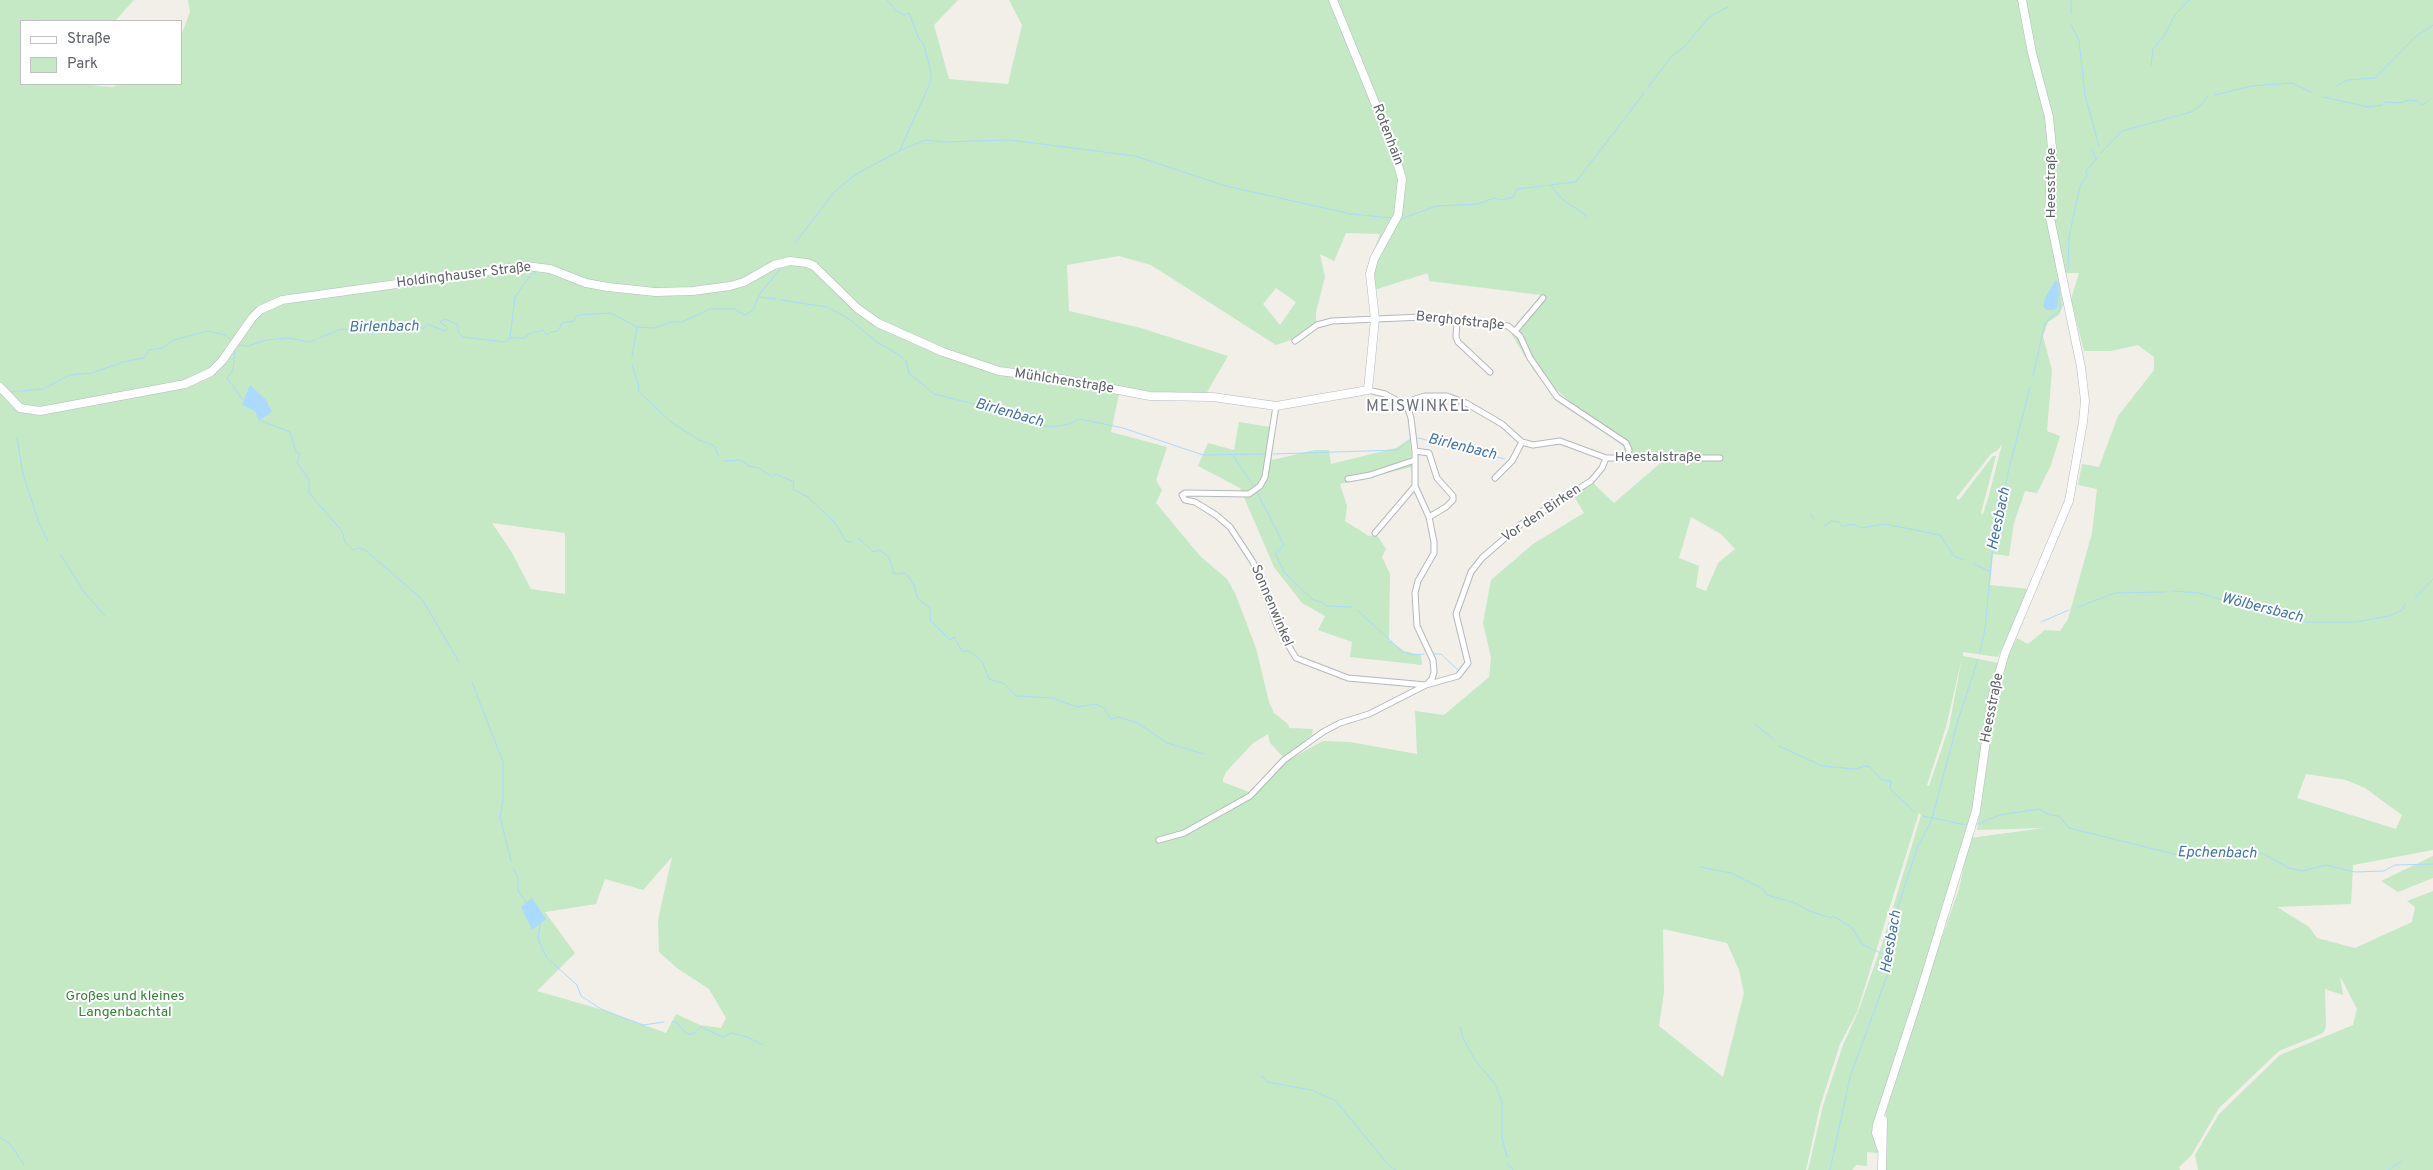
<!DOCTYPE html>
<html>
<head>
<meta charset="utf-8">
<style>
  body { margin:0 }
  #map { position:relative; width:2433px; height:1170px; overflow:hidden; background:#f1efe8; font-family:Overpass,sans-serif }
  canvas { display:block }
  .legend { position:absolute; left:20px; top:20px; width:162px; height:65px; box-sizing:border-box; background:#fff; border:1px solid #bfc1c3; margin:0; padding:6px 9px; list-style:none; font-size:15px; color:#5f6368 }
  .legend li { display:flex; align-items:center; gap:10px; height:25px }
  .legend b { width:25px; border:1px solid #bfc1c3 }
</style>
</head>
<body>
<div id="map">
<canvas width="2433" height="1170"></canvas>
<ul class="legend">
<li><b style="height:6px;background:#fff"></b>Straße</li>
<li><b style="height:14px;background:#c5e8c5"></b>Park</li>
</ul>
</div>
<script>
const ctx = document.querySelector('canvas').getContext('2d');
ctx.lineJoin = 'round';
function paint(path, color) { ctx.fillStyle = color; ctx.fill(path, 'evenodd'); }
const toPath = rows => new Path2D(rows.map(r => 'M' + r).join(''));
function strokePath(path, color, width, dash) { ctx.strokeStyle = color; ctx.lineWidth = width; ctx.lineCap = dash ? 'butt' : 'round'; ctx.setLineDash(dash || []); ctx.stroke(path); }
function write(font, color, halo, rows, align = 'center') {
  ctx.font = font + ' Overpass,sans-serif'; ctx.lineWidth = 4; ctx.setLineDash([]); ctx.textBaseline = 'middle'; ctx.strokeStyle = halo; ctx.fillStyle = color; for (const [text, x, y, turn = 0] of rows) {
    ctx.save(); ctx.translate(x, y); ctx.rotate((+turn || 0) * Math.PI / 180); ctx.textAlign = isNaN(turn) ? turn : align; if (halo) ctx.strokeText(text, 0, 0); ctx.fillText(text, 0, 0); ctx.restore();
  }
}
paint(toPath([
  [0,0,134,0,115,21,21,21,21,84,80,84,112,87,121,84,181,84,181,36,190,12,188,0,958,0,934,25,949,79,1008,84,1022,25,1009,0,2433,0,2433,850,2353,865,2351,904,2277,907,2309,927,2317,938,2355,948,2412,922,2415,907,2407,901,2433,891,2433,1170,2198,1170,2195,1155,2219,1114,2280,1055,2353,1025,2357,1009,2340,976,2343,995,2325,989,2326,1027,2323,1033,2279,1051,2219,1108,2191,1156,2179,1167,2180,1170,1883,1170,1886,1112,1924,989,1959,889,1970,838,2044,828,1977,830,1993,724,2008,655,2017,638,2028,644,2045,630,2060,631,2068,619,2092,533,2097,489,2078,485,2082,464,2099,467,2118,416,2154,370,2154,357,2138,345,2111,351,2084,351,2071,299,2079,273,2057,273,2063,305,2059,315,2048,322,2043,336,2052,370,2047,431,2060,436,2051,465,2037,493,2025,491,2014,523,2009,556,1993,554,1990,585,2030,589,1998,657,1963,652,1963,656,1999,663,1974,812,1886,1085,1879,1153,1867,1152,1867,1166,1856,1165,1852,1170,1808,1170,1823,1106,1843,1045,1858,1012,1882,944,1921,815,1919,813,1857,1012,1840,1044,1820,1106,1806,1170,0,1170],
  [1346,233,1380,234,1365,273,1374,290,1428,273,1429,281,1541,295,1512,335,1534,371,1624,447,1624,456,1664,460,1614,503,1592,482,1574,496,1584,513,1533,544,1491,580,1483,623,1491,658,1489,677,1444,715,1415,711,1417,754,1350,742,1323,741,1275,767,1254,791,1249,792,1223,782,1223,779,1226,772,1253,743,1268,734,1270,743,1284,758,1312,735,1313,729,1289,728,1288,724,1274,713,1269,702,1256,648,1235,593,1227,579,1200,556,1156,503,1162,490,1156,480,1167,447,1111,432,1119,394,1163,400,1203,399,1228,356,1141,328,1069,311,1067,265,1119,256,1151,265,1276,345,1291,340,1316,325,1316,312,1325,277,1320,254,1334,261],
  [1276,288,1296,302,1280,325,1263,304],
  [2002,444,1989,495,1983,514,1981,513,1996,456,1993,456,1959,500,1956,498,1991,454,1998,450],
  [1691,517,1721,534,1735,549,1718,563,1706,591,1696,587,1699,566,1679,558],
  [492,523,565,533,565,594,531,589,511,551],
  [1962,658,1949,727,1929,786,1927,785,1946,727],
  [2306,774,2346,780,2365,788,2402,815,2396,829,2297,798],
  [672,857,658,920,659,952,677,968,709,989,726,1018,721,1028,700,1025,676,1014,666,1033,603,1010,537,991,575,953,545,912,596,904,605,879,643,890],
  [1663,929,1727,943,1739,970,1744,993,1723,1077,1659,1026,1664,992],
  [1239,422,1270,427,1272,460,1315,450,1329,450,1331,464,1396,448,1410,439,1412,467,1340,484,1347,506,1345,521,1369,536,1377,535,1386,549,1382,557,1390,574,1389,640,1404,651,1421,655,1422,665,1350,657,1352,642,1318,630,1325,616,1302,603,1274,567,1240,488,1198,466,1208,443,1234,450],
  [2433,856,2433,878,2398,892,2381,881]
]), '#c5e8c5');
paint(toPath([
  [2055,281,2057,281,2059,294,2057,308,2053,310,2046,310,2043,306,2045,298],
  [250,385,266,400,272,412,259,420,255,411,242,405],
  [532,898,546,919,532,930,521,907]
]), '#aadaff');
strokePath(toPath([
  [887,0,895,10,905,15,909,13,919,39,924,45,931,73,931,81,900,150],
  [2071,13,2071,0],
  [2071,25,2079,40,2085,95,2099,146],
  [2151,65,2153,49,2164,36,2175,15,2189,0],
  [2337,86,2347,80,2375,78,2414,38,2433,25],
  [1648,87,1671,57,1684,47,1709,17,1728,7],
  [2215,95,2251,86,2292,83,2311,92],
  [2324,97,2368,107,2382,105,2385,102,2400,103,2409,100,2417,101,2422,105,2428,101],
  [2092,150,2096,159],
  [2101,153,2122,131,2191,112,2201,105,2208,96],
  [1551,186,1563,200,1586,215,1586,218],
  [1401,219,1436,206,1478,204,1494,198,1502,200,1513,197,1517,189,1576,182,1644,93],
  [795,243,835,191,855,175,899,151,925,140,943,142,1010,140,1135,156,1226,186,1351,214,1392,218],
  [2068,269,2069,237,2080,186,2087,176,2086,171,2098,157],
  [758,296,781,268],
  [781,300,827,307,849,319,878,343,898,354,906,361,909,373,934,394,1023,416,1029,423,1053,427,1069,424,1079,419,1123,428,1203,455,1265,454],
  [319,338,341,329,367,332,392,328,400,331,418,325,423,329,427,324,445,331,448,328,440,322,445,319,458,325,458,331,463,337,505,342,510,338,525,338,528,334,543,330,547,335,550,332,558,331,562,323,574,321,577,315,611,313,637,327,655,328,672,322,682,322,710,309,734,309,745,315,753,310,758,297,776,299],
  [510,338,515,297,530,276,538,271],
  [237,345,248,346,266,340,288,338,310,342,316,339],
  [235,349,233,370,227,378,243,400],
  [632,356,637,328],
  [632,365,639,386,638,391,671,422,699,440,714,446,719,456],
  [2033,376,2045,323,2060,310,2059,281],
  [9,392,43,389,70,375,92,373,123,362,144,358,149,350,162,348,174,340,207,331,226,335,232,341],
  [259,420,290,432,296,452,300,454,297,463,309,480,309,493,342,531,345,542,353,550,358,548,365,550,422,599,459,662],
  [17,438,23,474,39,523,48,541],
  [1418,438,1505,459],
  [1273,454,1397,450,1409,440],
  [1233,455,1253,486],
  [724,461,741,460,749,466,759,468,772,477,776,474,794,482,793,489,808,497,835,523,846,541,852,542],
  [1257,492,1284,545,1275,554,1285,573,1313,600,1322,602,1327,606,1351,607],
  [1811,515,1814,519],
  [1825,526,1831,521,1839,522,1842,526,1853,524,1861,528,1885,524,1940,535,1954,556,1964,560],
  [858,538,874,552,879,550,889,557,894,574,905,573,914,585,918,599,930,608,930,620,950,640,954,637,962,651,969,651,982,661,989,679,1005,684,1016,696,1053,698,1077,707,1096,704,1104,708,1111,719,1118,717,1138,723,1167,743,1204,754],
  [60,554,85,593,105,616],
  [1974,564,1989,571],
  [2173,591,2199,593,2297,622,2355,622,2389,616,2402,610,2405,604],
  [2415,598,2433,579],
  [2078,607,2115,593,2165,592],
  [1357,610,1403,652,1413,655,1424,654],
  [2041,622,2069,610],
  [1980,652,1985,629,1992,555,2008,473,2030,387],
  [1432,654,1441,654,1459,671],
  [472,682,503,762,503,801,500,817,511,861],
  [1755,724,1773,739],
  [1779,746,1822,766,1855,769,1865,766,1870,767,1882,780,1891,781,1890,789,1916,813],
  [1923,816,1966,825],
  [1977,824,2000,815,2039,809,2050,815,2059,816,2069,828,2182,856,2262,853,2289,868,2303,871,2326,865,2355,872,2384,871,2395,865,2433,864],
  [1701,867,1731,873,1763,889,1767,895,1795,903,1807,910,1830,918,1833,916,1851,927,1863,945,1892,958],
  [513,868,518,877,518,891,527,903],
  [540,924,538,939,547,958,577,985,581,996,601,1009,643,1025,664,1022],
  [672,1022,676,1022,687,1034,693,1034,701,1027,723,1037,731,1033,747,1037,763,1045],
  [1460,1027,1463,1038,1475,1060,1495,1084,1502,1102,1502,1138,1507,1157],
  [1262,1076,1267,1082,1311,1090,1336,1101,1390,1167,1396,1170],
  [0,1137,11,1145,24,1165],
  [1508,1164,1513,1170],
  [1830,1170,1850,1077,1891,965,1894,919,1917,849,1932,819,1958,720,1978,659],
  [2388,1170,2402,1161]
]), '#aadaff', 1);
const street = toPath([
  [1457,320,1456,337,1458,342,1490,372],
  [1516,330,1543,298],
  [1295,341,1317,325,1332,321,1422,317,1508,326,1520,336,1530,358,1557,397,1626,443,1629,450,1627,458],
  [1276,406,1265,477,1260,486,1249,494,1185,493,1182,495,1185,500,1195,502,1216,515,1230,527,1253,562,1278,628,1296,658,1348,678,1426,685,1458,676,1468,663,1456,614,1471,572,1482,558,1520,525,1591,481,1602,468,1606,458],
  [1407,406,1415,399,1425,396,1447,396,1466,403,1502,424,1522,442,1533,445,1560,441,1606,458,1720,458],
  [1415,451,1429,453,1437,478,1453,496,1453,500,1446,507,1429,517],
  [1495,478,1512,461,1522,442],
  [1348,479,1370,475,1415,460],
  [1375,533,1415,486],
  [1159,840,1184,833,1250,796,1284,760,1323,732,1340,723,1369,714,1426,685,1432,679,1434,672,1433,660,1417,626,1415,593,1418,581,1434,553,1434,542,1429,517,1415,486,1415,451,1411,418,1407,406,1385,394,1368,390]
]);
const secondary = toPath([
  [0,387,20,408,40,411,185,384,211,372,222,361,252,318,260,310,282,300,526,266,550,269,586,283,608,287,655,292,693,291,730,286,744,282,774,265,790,261,807,263,814,266,857,308,878,323,943,352,999,371,1061,379,1150,396,1213,397,1276,406,1368,390,1375,319,1370,274,1374,259,1398,215,1402,179,1391,142,1333,0],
  [1881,1148,1876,1133,1877,1125,1921,990,1976,811,1992,698,2005,653,2069,501,2083,422,2085,401,2081,367,2049,213,2052,148,2049,117,2032,53,2022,0],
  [1882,1170,1883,1120]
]);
strokePath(street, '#b5b8bc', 7);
strokePath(secondary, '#b6babf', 9);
strokePath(street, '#fff', 5);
strokePath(secondary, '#fff', 8);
write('14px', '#5f6368', '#fff', [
  ["Rotenhain",1387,135,69],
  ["Heesstraße",2052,183,-90],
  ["Holdinghauser Straße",464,276,-7],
  ["Berghofstraße",1460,322,6],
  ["Mühlchenstraße",1064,382,9],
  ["Heestalstraße",1658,458],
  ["Vor den Birken",1542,514,-34],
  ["Sonnenwinkel",1271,606,67],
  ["Heesstraße",1993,708,-79]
]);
write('14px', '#348238', '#fff', [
  ["Großes und kleines",125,997],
  ["Langenbachtal",125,1013]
]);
write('italic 15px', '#4174aa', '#fff', [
  ["Birlenbach",384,328,-1],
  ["Birlenbach",1009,414,16],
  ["Birlenbach",1462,448,14],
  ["Heesbach",2000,519,-78],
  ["Wölbersbach",2262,609,14],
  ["Epchenbach",2217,854,1],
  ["Heesbach",1892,942,-80]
]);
ctx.letterSpacing = '1px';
write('16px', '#70757a', '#fff', [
  ["MEISWINKEL",1418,408]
]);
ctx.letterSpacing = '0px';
</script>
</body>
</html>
